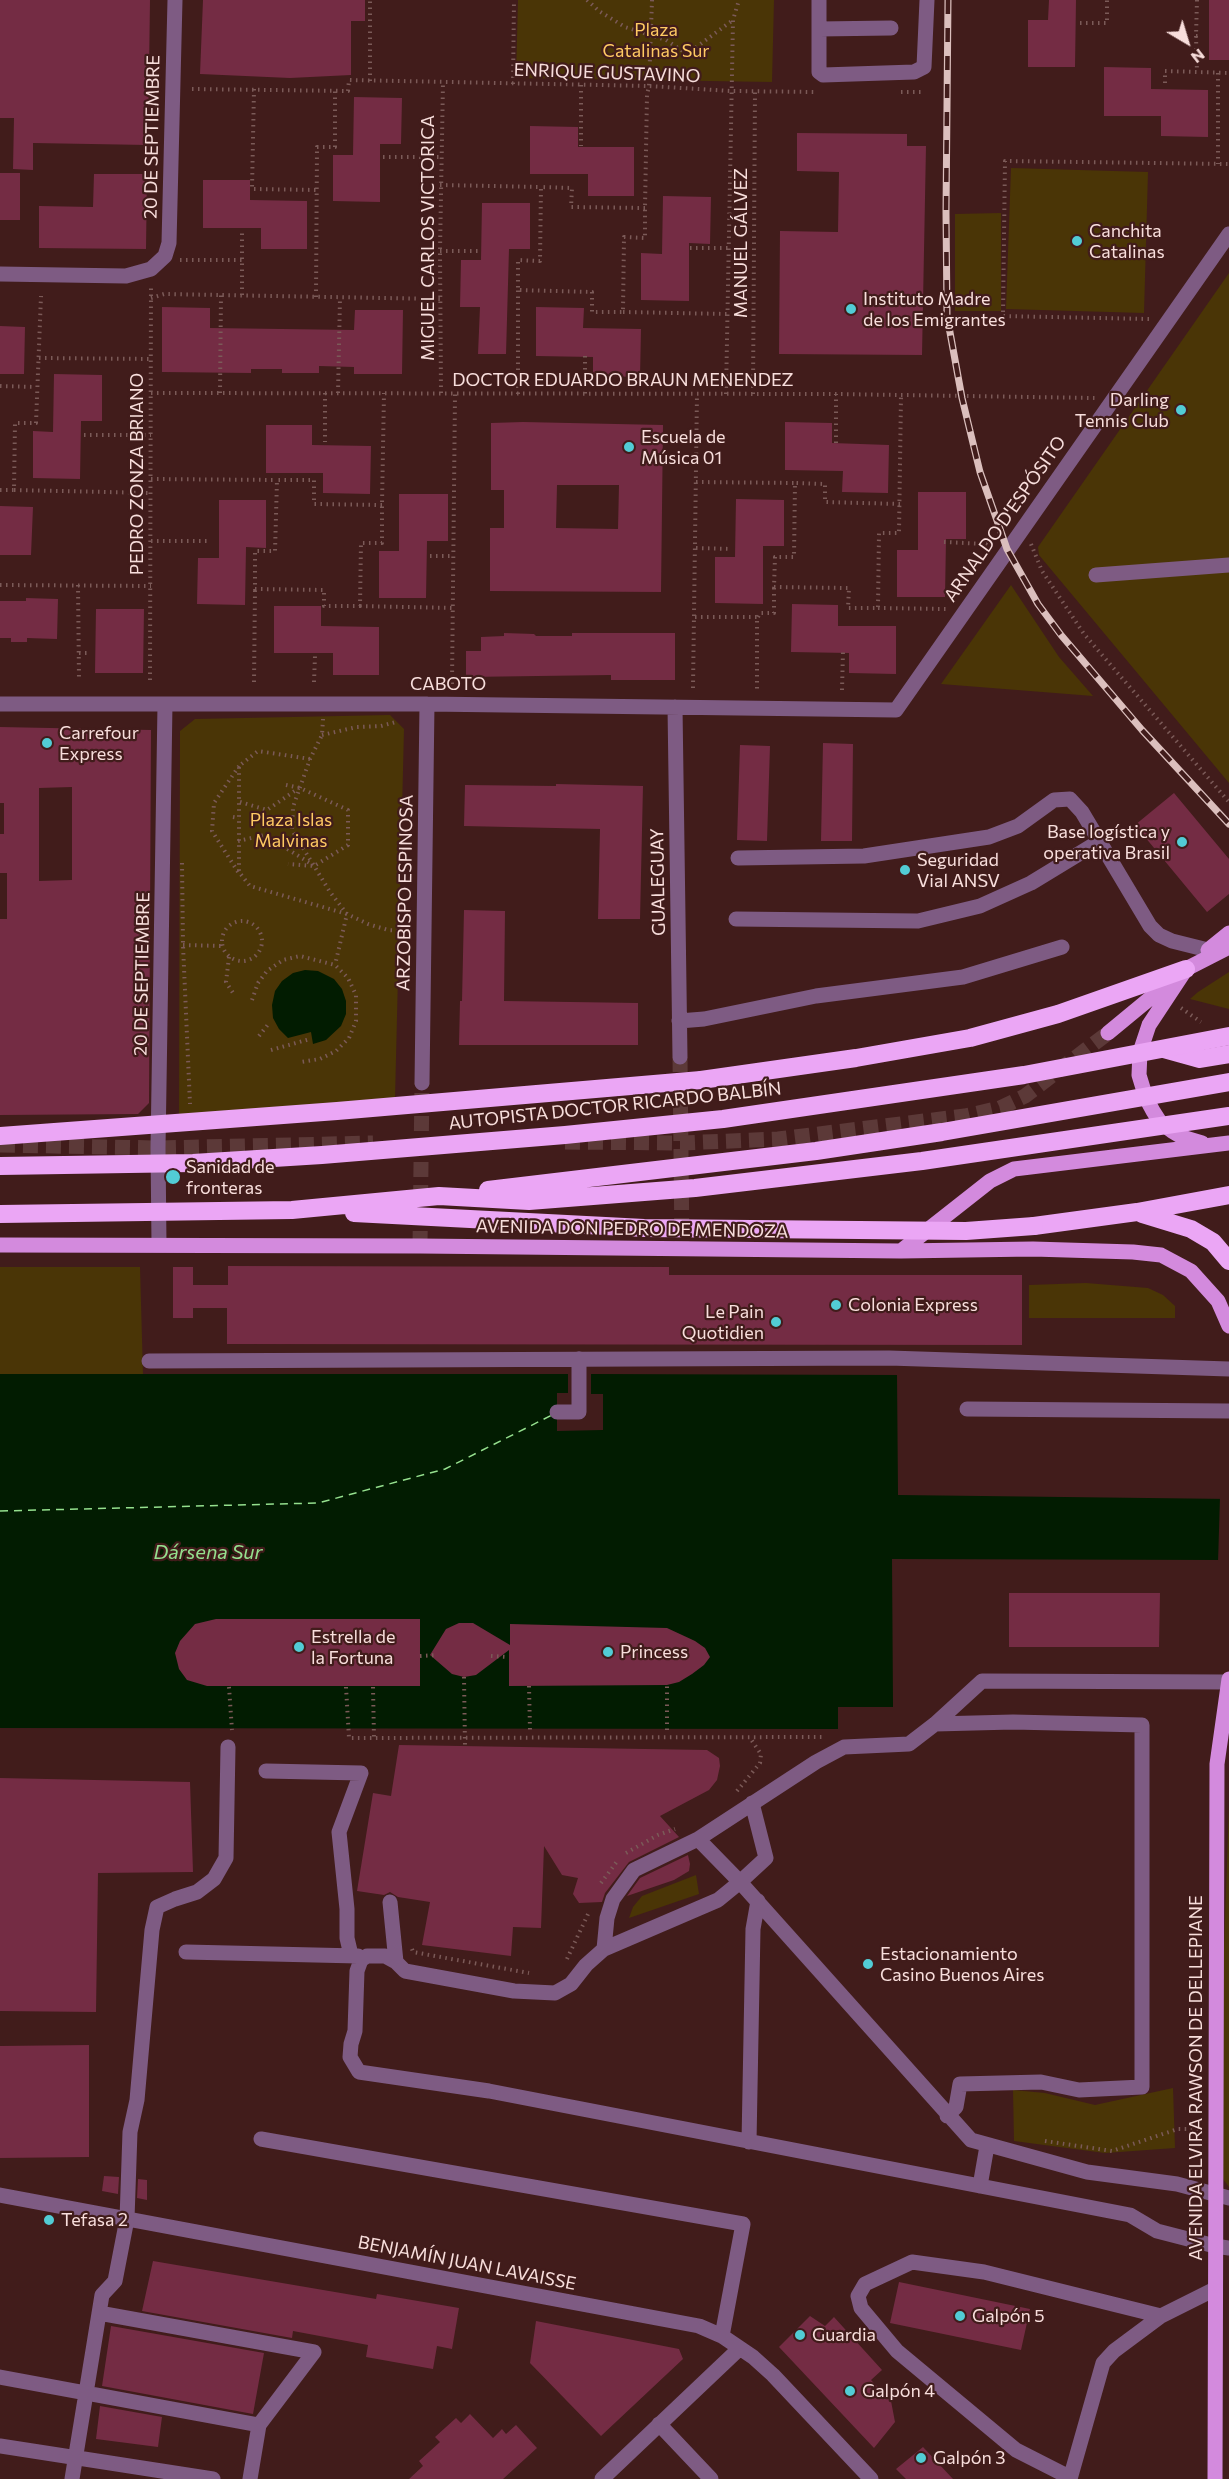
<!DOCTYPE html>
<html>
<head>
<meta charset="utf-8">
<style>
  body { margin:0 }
  #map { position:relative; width:1229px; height:2479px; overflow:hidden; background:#411c1b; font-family:Commissioner,sans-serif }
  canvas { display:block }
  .north { position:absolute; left:1157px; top:12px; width:60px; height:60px; -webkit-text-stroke:4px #411c1b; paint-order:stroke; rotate:142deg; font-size:16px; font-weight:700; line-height:24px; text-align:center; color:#f8dedc }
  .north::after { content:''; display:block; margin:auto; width:21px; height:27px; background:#f8dedc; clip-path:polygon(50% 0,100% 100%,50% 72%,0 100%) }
</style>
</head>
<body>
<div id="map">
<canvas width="1229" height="2479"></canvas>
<div class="north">N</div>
</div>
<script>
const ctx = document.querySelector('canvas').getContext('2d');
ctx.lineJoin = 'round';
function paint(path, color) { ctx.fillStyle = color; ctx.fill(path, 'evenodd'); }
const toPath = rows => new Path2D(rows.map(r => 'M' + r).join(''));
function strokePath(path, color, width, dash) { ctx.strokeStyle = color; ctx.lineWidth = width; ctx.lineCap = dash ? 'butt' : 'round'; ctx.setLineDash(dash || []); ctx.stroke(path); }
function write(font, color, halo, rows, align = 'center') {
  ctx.font = font + ' Commissioner,sans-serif'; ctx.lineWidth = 4.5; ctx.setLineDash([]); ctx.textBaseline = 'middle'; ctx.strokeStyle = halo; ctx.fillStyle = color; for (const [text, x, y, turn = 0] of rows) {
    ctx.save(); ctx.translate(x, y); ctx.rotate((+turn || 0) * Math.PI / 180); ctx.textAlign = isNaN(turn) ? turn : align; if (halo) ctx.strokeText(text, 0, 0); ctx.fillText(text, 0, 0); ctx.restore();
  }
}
paint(toPath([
  [518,0,774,0,772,82,516,78],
  [1011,168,1148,172,1144,313,1006,309],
  [1001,213,1001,311,955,311,955,214],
  [1229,273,1229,783,1039,555,1038,547],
  [1011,585,1059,657,1093,696,941,684],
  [390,715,404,729,395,1099,179,1118,180,731,195,719],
  [1229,972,1229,1009,1190,999,1198,992],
  [0,1267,140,1267,143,1374,0,1374],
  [1086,1283,1148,1288,1163,1295,1175,1306,1175,1318,1029,1318,1029,1285],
  [1229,1805,1229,2187,1223,2179,1222,2005],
  [696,1875,699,1894,629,1918,633,1907,642,1896],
  [1173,2088,1175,2148,1105,2153,1014,2141,1013,2090,1045,2093,1095,2105]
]), '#4a3506');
paint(toPath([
  [305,970,318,971,334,979,342,989,346,1001,346,1014,341,1026,326,1040,313,1044,311,1032,288,1038,279,1029,273,1018,272,1005,275,991,282,981,293,973],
  [0,1374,568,1374,568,1393,557,1393,557,1431,603,1430,603,1394,591,1394,591,1374,897,1375,898,1495,1229,1499,1229,1560,892,1559,893,1707,838,1707,838,1729,0,1728]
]), '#021c01');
paint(toPath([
  [1220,1496,1229,1496,1229,1563,1218,1563]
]), '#411c1b');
strokePath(toPath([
  [0,1511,318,1503,445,1469,552,1415]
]), '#95e08e', 1.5, [8, 6]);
paint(toPath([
  [0,0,150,0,148,145,33,143,33,170,13,169,14,118,0,118],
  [203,0,365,0,365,21,351,21,351,75,290,78,200,74],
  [1049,0,1076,0,1075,67,1028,67,1028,20,1048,20],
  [1209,0,1229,0,1229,60,1209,60],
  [1104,67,1151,68,1151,89,1208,90,1208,137,1161,136,1161,116,1104,116],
  [354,97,402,98,401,144,380,144,380,202,333,201,333,155,353,155],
  [530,126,578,127,578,147,634,147,634,196,588,196,588,174,530,174],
  [797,133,907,134,907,146,926,146,922,355,779,354,780,231,838,232,839,172,797,171],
  [0,173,20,173,20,220,0,220],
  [94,174,147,174,146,249,39,248,39,206,93,207],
  [203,180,250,180,250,200,307,201,307,249,261,249,261,228,203,228],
  [663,196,711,197,710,244,689,243,689,301,641,300,641,253,662,254],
  [482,203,530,203,530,249,509,249,506,354,478,354,480,307,460,307,461,260,481,260],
  [162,307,210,308,210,328,354,330,355,310,403,310,402,374,354,374,354,367,319,366,319,373,282,373,282,369,251,369,251,373,162,372],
  [536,307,584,308,583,328,641,329,640,377,593,376,593,357,536,356],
  [0,326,25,327,24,374,0,374],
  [54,374,102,375,102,421,81,421,80,479,33,478,33,431,53,432],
  [523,422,663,425,661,592,490,591,490,528,504,528,504,490,491,490,491,423],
  [557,485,619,485,618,529,556,528],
  [785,422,832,423,832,443,889,445,888,493,842,492,843,471,785,470],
  [266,425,312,425,312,445,371,446,370,494,323,493,323,473,266,473],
  [918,492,966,492,966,539,946,539,945,597,897,597,897,550,918,550],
  [399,494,448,494,448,541,427,541,426,598,379,598,379,551,399,551],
  [736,499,784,500,784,546,763,546,763,604,715,603,715,557,735,557],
  [219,500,266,500,266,548,246,547,245,605,197,604,198,558,219,558],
  [0,506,33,507,31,555,0,555],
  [26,598,58,599,57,639,27,638,27,642,11,642,11,638,0,638,0,601,26,601],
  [792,604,838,605,838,626,896,626,896,674,849,673,849,653,791,652],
  [274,606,321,606,321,626,379,627,379,675,333,675,333,653,274,653],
  [96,609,144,609,143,673,95,673],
  [504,633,534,634,536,636,572,636,572,633,675,633,675,680,611,680,611,675,466,677,466,651,481,651,481,637,504,636],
  [0,727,151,730,149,1103,138,1114,0,1115,0,919,7,919,7,873,0,873,0,834,4,834,4,803,0,803],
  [72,787,72,880,39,881,39,788],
  [823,743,853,744,852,841,821,841],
  [740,745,770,746,767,841,737,840],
  [556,784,643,786,640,919,598,919,600,829,464,826,465,785,556,786],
  [1174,793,1229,859,1229,894,1207,912,1135,825],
  [464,910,505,911,504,1001,638,1003,638,1045,459,1045,460,1001,462,1001],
  [228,1266,669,1267,669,1275,1022,1275,1022,1345,227,1344,227,1308,193,1308,193,1318,173,1318,173,1267,193,1267,193,1285,228,1285],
  [1009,1593,1160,1593,1159,1647,1009,1647],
  [216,1619,420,1619,420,1686,207,1686,187,1680,179,1669,175,1653,180,1641,195,1624],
  [459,1623,473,1623,510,1645,510,1624,667,1628,695,1641,705,1648,710,1657,704,1665,692,1674,679,1682,667,1685,509,1686,509,1650,476,1675,464,1677,452,1674,430,1655,446,1629],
  [399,1745,707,1750,719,1758,720,1766,717,1780,709,1790,660,1816,679,1837,629,1862,605,1893,602,1902,579,1903,573,1894,578,1878,562,1875,544,1846,541,1928,513,1927,511,1956,422,1945,430,1902,398,1897,390,1892,384,1895,357,1891,373,1793,391,1796],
  [0,1778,190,1782,193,1872,98,1873,96,2012,0,2011],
  [688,1855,690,1864,689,1871,674,1880,627,1896,640,1878],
  [89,2045,89,2157,0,2158,0,2046],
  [104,2176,119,2177,118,2194,102,2191],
  [138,2179,147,2180,147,2200,137,2198],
  [153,2261,376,2299,377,2294,459,2308,452,2349,437,2346,433,2369,366,2357,368,2345,293,2331,292,2338,142,2311],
  [899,2282,1030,2309,1021,2350,890,2323],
  [810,2316,825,2326,834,2317,882,2370,871,2380,891,2401,895,2422,874,2448,779,2347],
  [536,2321,679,2349,683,2359,601,2436,530,2363],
  [111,2326,264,2353,253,2414,102,2386],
  [100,2406,162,2417,158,2447,96,2439],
  [470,2414,493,2438,502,2429,506,2434,516,2425,537,2448,503,2479,409,2479,423,2466,419,2461,440,2442,435,2437,456,2418,461,2423],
  [923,2447,953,2479,906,2479,896,2469]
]), '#742c44');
strokePath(toPath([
  [680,1057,682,1250],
  [420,1246,422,1083]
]), '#5c3938', 15, [15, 8]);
strokePath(toPath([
  [565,1142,681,1143,778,1139,965,1116,1000,1108,1025,1096,1108,1033],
  [0,1145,158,1148,373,1143]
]), '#5c3938', 15, [15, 8]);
strokePath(toPath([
  [587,0,599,11,625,27,666,40,687,54,733,20],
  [1197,0,1196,36,1202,36],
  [1080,23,1107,23,1107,0],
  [1196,36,1197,72],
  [1218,73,1218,164],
  [370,81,370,0],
  [1165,83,1165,71,1229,73],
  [513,84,514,0],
  [581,85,581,146],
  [192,89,348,91,349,80,649,86,731,91,816,92],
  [254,89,252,189,316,190],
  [901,92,924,92],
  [383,157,441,157],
  [440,185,541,187],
  [645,208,571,207,572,188,541,187,540,261,518,260,518,290,592,292,592,312,623,312,624,237,645,238,645,208,647,95,649,86,652,0],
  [690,248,729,248],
  [440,251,478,251],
  [180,260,242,260],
  [242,295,242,230],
  [316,297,317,147,335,147,335,91],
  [151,298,164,294,440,299],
  [623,312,727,314],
  [1149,319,1003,316,1005,161,1229,164],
  [585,356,585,394],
  [39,358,151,359],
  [0,386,36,387],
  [151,393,836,394,1095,398],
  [220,393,221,295],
  [325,393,325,442],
  [338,393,340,298],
  [441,393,440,251,443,82],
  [518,394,518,290],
  [726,394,733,20,739,0],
  [753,394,755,91],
  [84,435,151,435],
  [836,443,836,394],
  [151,479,277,480],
  [696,482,795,483],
  [0,490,14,490,15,423,36,423,41,296],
  [14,490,151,493],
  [900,504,825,502,825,484,795,483,794,557,775,557,774,587,849,588,848,608,878,608,879,533,899,533,901,396],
  [382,505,314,504,314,480,277,480,275,551,255,551,255,589,324,590,324,606,360,606,361,543,382,543,382,505,384,393],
  [151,541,211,541],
  [944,542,986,544,991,548],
  [1031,544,1042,571,1084,634,1229,802],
  [696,548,732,549],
  [430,556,453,556],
  [0,585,151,586],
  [78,585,79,679],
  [360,606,452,608],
  [878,608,946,609],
  [695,617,757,617,757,689],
  [758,617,760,613,774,613,774,587],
  [79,653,91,653],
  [150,680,151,285],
  [254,682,255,589],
  [314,682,315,656],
  [452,684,455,394],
  [693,688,697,394],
  [842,690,843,651],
  [323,719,322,735,310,759,293,807,292,830,330,892,347,914,368,924,388,930,407,931],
  [322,735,357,727,381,726,396,722],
  [310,759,258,751,239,766,239,872,250,886,347,914,335,965],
  [286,785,300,788,348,810,348,845,314,866,288,864],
  [240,802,267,810,299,788],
  [233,817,239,818],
  [238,841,265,835,313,865],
  [182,863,183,945,190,1104],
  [238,872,212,831,214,803,239,766],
  '222 941a20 20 0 1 1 40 0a20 20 0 1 1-40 0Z',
  [183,945,223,946],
  [229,957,226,982,235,996],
  [252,1000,258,983,267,971,283,960,300,956,335,965,348,978,356,995,356,1021,349,1038,336,1051,320,1059,301,1062],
  [1181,1008,1201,1022],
  [259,1036,270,1022],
  [271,1050,310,1039],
  [420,1656,438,1655],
  [491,1656,509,1657],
  [529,1686,530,1730],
  [229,1687,232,1730],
  [346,1687,349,1738,825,1737],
  [373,1687,374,1738],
  [667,1730,667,1685],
  [737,1791,760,1763,761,1754,750,1738],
  [626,1853,658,1835,675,1829],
  [601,1883,618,1860],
  [412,1949,413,1952,529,1973],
  [567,1959,589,1912],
  [1045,2141,1112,2151,1178,2129,1201,2129]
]), '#7b5a58', 4, [1.5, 4.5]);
strokePath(toPath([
  [819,0,819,72,823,75,914,72,924,67,927,0],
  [819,29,891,28],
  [0,274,126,276,151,269,165,256,169,243,175,0],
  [1096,575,1229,565],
  [0,704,427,704,896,710,1229,234],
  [675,707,680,1057],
  [738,858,864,856,989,837,1018,826,1054,800,1070,799,1082,812,1150,926,1159,935,1172,941,1208,950],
  [736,919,918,921,980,906,1031,883,1100,841],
  [679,1021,704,1019,816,996,963,977,1062,947],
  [422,1083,427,704],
  [159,1244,158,1148,165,704],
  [149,1361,889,1358,1229,1369],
  [967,1409,1229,1411],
  [557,1412,579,1412,579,1359],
  [935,1724,1013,1722,1142,1725,1142,2087,1079,2090,1041,2082,960,2084,956,2107,947,2116],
  [266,1771,361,1773,339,1832,347,1909,347,1938,351,1955],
  [698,1839,816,1762,844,1747,909,1744,935,1724,982,1681,1228,1682],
  [390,1902,396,1962],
  [604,1949,607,1918,613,1899,634,1870,698,1839,740,1882,766,1858,752,1803],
  [186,1952,358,1956],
  [261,2139,743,2224,722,2336],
  [749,2142,753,1929,758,1901],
  [980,2186,987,2146],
  [0,2195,699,2326,722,2336,753,2357,773,2375,871,2479],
  [1229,2198,1177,2184,1087,2172,971,2140,740,1882,718,1900,604,1949,586,1965,571,1984,555,1993,514,1991,405,1971,396,1962,385,1956,367,1956,361,1960,357,1971,355,2031,351,2044,350,2057,359,2072,489,2091,1130,2215,1157,2231,1215,2246,1229,2248],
  [99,2313,314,2352,259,2425,250,2479],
  [0,2377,259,2425],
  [659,2424,711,2479],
  [0,2446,213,2479],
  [1069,2477,1016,2450,897,2351,861,2308,858,2296,865,2284,912,2262,984,2272,1161,2316],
  [72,2479,102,2295,115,2281,127,2219,130,2132,137,2100,152,1930,157,1907,175,1899,197,1892,214,1879,226,1858,228,1747],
  [602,2479,740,2348],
  [1070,2479,1103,2363,1114,2351,1161,2316,1215,2289]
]), '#7e5b83', 15);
strokePath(toPath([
  [1208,950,1229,933],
  [1108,1033,1171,981],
  [1202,1143,1182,1137,1172,1131,1160,1122,1153,1111,1146,1098,1139,1075,1140,1052,1149,1025,1186,969,1229,947],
  [0,1245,420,1246,901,1251,1033,1249,1133,1252,1161,1255,1191,1271,1218,1301,1229,1326],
  [901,1251,990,1181,1014,1169,1229,1143],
  [1215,2479,1217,1764,1229,1679]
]), '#d38add', 15);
strokePath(toPath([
  [1164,1049,1200,1059,1229,1054],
  [701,1080,856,1058,970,1038,1058,1014,1186,969],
  [1142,1214,1191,1229,1213,1242,1229,1261],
  [1034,1226,1137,1212,1229,1195]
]), '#eba6f5', 18);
const rail = toPath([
  [948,0,946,212,947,316,962,398,980,472,1007,549,1038,604,1061,635,1142,730,1229,824]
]);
strokePath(rail, '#dbbfbd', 7);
strokePath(rail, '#411c1b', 4.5, [14]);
strokePath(toPath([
  [464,1677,465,1746]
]), '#7b5a58', 4, [1.5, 4.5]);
strokePath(toPath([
  [0,1136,337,1111,701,1080],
  [0,1166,193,1163,322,1155,565,1135,723,1119,1024,1075,1229,1036],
  [488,1190,816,1151,942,1132,1229,1082],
  [354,1213,644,1228,966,1231,1034,1226],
  [0,1214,292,1210,439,1196,529,1201,695,1188,922,1161,1229,1116]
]), '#eba6f5', 18);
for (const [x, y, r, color] of [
  [1077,241,6,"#52ccd5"],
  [851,309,6,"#52ccd5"],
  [1181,410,6,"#52ccd5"],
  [629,447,6,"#52ccd5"],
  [47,743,6,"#52ccd5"],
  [1182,842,6,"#52ccd5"],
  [905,870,6,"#52ccd5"],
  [173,1177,8,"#52ccd5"],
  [836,1305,6,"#52ccd5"],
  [776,1322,6,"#52ccd5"],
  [299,1647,6,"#52ccd5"],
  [608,1652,6,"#52ccd5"],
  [868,1964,6,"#52ccd5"],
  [49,2220,6,"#52ccd5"],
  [960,2316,6,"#52ccd5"],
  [800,2335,6,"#52ccd5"],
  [850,2391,6,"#52ccd5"],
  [921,2458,6,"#52ccd5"]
]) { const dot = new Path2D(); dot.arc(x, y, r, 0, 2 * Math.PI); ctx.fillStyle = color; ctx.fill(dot); strokePath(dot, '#411c1b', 2); }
write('18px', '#ffca63', '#411c1b', [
  ["Plaza",656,30],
  ["Catalinas Sur",656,51],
  ["Plaza Islas",291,820],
  ["Malvinas",291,841]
]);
write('18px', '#f8dedc', '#411c1b', [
  ["ENRIQUE GUSTAVINO",607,73,2],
  ["20 DE SEPTIEMBRE",152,137,-89],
  ["MIGUEL CARLOS VICTORICA",428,238,-90],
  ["MANUEL GÁLVEZ",741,243,-90],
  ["DOCTOR EDUARDO BRAUN MENENDEZ",623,380],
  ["PEDRO ZONZA BRIANO",137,474,-90],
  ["ARNALDO D'ESPÓSITO",1005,519,-55],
  ["CABOTO",448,684],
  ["GUALEGUAY",658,882,-91],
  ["ARZOBISPO ESPINOSA",405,893,-89],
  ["20 DE SEPTIEMBRE",142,974,-89],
  ["AUTOPISTA DOCTOR RICARDO BALBÍN",615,1106,-6],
  ["AVENIDA DON PEDRO DE MENDOZA",632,1229,1],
  ["AVENIDA ELVIRA RAWSON DE DELLEPIANE",1196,2078,-90],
  ["BENJAMÍN JUAN LAVAISSE",467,2263,11]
]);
write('18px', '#f8dedc', '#411c1b', [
  ["Canchita",1089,231],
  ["Catalinas",1089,252],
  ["Instituto Madre",863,299],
  ["de los Emigrantes",863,320],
  ["Darling",1169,400,"right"],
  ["Tennis Club",1169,421,"right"],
  ["Escuela de",641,437],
  ["Música 01",641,458],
  ["Carrefour",59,733],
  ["Express",59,754],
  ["Base logística y",1170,832,"right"],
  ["operativa Brasil",1170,853,"right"],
  ["Seguridad",917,860],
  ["Vial ANSV",917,881],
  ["Sanidad de",186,1167],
  ["fronteras",186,1188],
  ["Colonia Express",848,1305],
  ["Le Pain",764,1312,"right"],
  ["Quotidien",764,1333,"right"],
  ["Estrella de",311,1637],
  ["la Fortuna",311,1658],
  ["Princess",620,1652],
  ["Estacionamiento",880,1954],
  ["Casino Buenos Aires",880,1975],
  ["Tefasa 2",61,2220],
  ["Galpón 5",972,2316],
  ["Guardia",812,2335],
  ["Galpón 4",862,2391],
  ["Galpón 3",933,2458]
], 'left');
write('italic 20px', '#95e08e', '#411c1b', [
  ["Dársena Sur",208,1552]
]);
</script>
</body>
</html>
